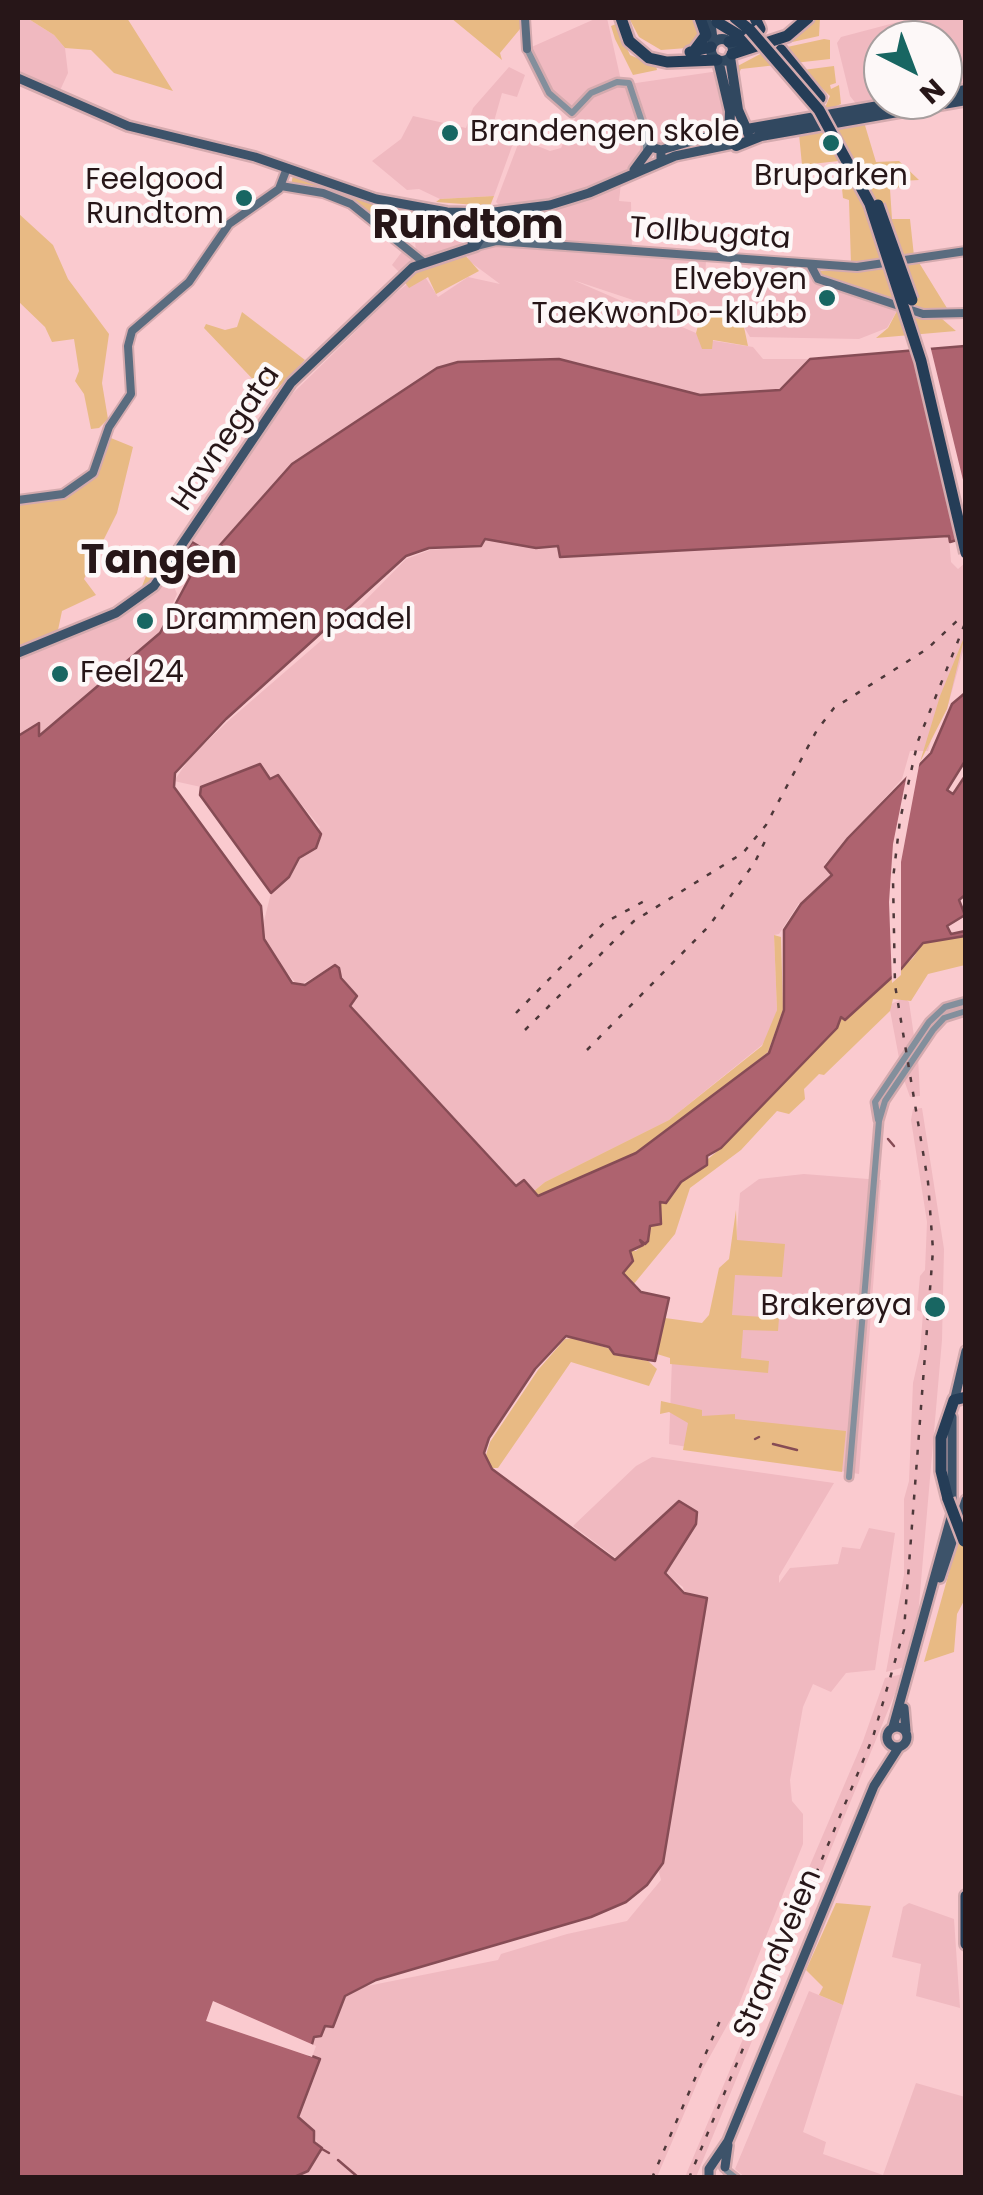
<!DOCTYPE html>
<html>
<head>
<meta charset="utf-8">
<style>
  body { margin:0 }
  #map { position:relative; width:983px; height:2195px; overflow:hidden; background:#facacf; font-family:Poppins,sans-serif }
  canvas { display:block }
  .frame { position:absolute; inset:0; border:20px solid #271618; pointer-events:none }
  .north { position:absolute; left:863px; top:20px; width:100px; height:100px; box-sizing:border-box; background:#fdf8f8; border:2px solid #a79e9e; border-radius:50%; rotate:138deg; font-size:28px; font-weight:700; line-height:40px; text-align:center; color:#271618 }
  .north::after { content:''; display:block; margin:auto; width:35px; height:45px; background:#186662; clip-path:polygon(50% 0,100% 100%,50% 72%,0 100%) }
</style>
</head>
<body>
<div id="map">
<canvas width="983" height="2195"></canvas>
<div class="frame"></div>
<div class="north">N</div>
</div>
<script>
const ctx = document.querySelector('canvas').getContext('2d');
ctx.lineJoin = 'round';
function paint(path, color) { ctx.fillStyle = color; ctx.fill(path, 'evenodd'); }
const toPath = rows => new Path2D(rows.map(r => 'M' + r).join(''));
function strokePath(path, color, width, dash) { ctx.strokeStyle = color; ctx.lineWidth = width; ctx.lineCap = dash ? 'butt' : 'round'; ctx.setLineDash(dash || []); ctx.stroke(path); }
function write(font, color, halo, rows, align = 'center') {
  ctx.font = font + ' Poppins,sans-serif'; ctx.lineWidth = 9; ctx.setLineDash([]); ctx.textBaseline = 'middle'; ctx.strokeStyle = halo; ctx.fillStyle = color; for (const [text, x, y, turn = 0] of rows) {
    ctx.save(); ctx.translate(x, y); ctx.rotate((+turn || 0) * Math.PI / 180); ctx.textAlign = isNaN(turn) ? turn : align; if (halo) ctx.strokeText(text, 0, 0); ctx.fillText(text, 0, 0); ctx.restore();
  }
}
paint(toPath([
  [18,18,27,18,54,35,65,48,68,73,57,97,18,77],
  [597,18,607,18,622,85,719,71,727,112,726,125,641,154,622,174,619,201,631,202,632,252,706,259,705,284,757,290,760,264,810,264,811,273,898,309,887,328,859,339,750,337,744,327,704,303,699,312,684,317,573,280,696,333,702,339,753,347,763,359,810,359,780,390,700,395,567,360,292,464,211,554,191,541,292,394,391,297,422,272,438,297,468,277,500,284,469,261,465,250,401,274,392,265,404,249,416,253,413,216,507,213,496,202,520,139,550,151,561,148,577,114,546,84,527,49],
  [913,18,965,18,965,88,943,92,943,40,883,40,883,100,888,100,857,105,850,96,837,43,841,37],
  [509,67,525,75,517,97,502,93,493,125,493,131,515,138,494,196,440,199,419,189,407,190,372,161,401,139,413,116,466,128,473,108],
  [949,537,951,562,958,569,965,563,965,644,947,709,936,722,928,751,910,751,902,779,824,865,833,874,806,903,799,903,779,934,774,935,777,1010,771,1031,762,1045,669,1120,545,1182,534,1191,524,1180,516,1187,350,1006,357,999,335,966,298,986,270,952,262,929,271,893,289,877,320,827,278,776,271,780,247,770,201,787,174,781,189,759,227,722,353,613,406,559,430,550,480,546,485,539,537,548,558,546,560,557],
  [169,574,177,594,160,633,38,737,39,723,18,736,18,656,121,618],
  [904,998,909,1002,914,1036,899,1058,889,1005],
  [918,1056,920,1096,910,1097,903,1077],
  [922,1108,944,1249,942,1340,918,1616,905,1667,886,1672,904,1575,904,1499,909,1481,913,1383,920,1352,923,1313,917,1310,920,1276,925,1270,927,1222,911,1120,913,1109],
  [804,1174,881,1180,859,1474,669,1444,672,1359,726,1363,740,1193,759,1179],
  [652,1457,834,1483,779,1576,779,1583,790,1568,838,1564,842,1547,860,1549,869,1528,895,1533,875,1670,846,1673,831,1692,813,1684,803,1707,790,1780,792,1801,803,1814,803,1844,739,2004,704,2067,657,2177,292,2178,320,2155,314,2131,300,2121,297,2112,320,2060,308,2055,313,2040,325,2026,333,2027,345,1996,357,1988,498,1960,501,1954,567,1934,627,1921,661,1880,659,1872,707,1598,684,1593,683,1587,665,1574,678,1501,616,1558,573,1526,636,1466],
  [903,1674,696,2177,685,2177,766,1984,761,1980,863,1741,885,1678],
  [909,1903,954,1919,960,2008,916,1996,921,1964,892,1957,903,1907],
  [809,1991,843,2005,803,2132,826,2142,823,2154,883,2175,916,2083,965,2097,965,2177,746,2178,735,2169]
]), '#f0b9c0');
paint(toPath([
  [27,18,127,18,173,91,114,73,91,50,65,48,54,35],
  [451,18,521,18,520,29,500,53,502,60],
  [629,18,693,18,702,30,700,42,687,48,661,50,639,37],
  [812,18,820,18,819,36,757,50,736,61,747,50,804,29],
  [616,24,630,55,656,66,657,70,633,75,615,39,611,26],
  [824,39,830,40,830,59,741,69,737,77,732,69,764,52],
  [834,66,836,83,830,85,831,89,839,85,841,104,823,112,830,96,803,70],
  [864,122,876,162,899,161,919,180,901,181,901,187,890,189,892,219,910,219,914,256,851,264,849,200,843,198,839,161,802,165,799,134],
  [293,175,425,212,424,214,413,216,413,238,405,241,359,205,291,185],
  [494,196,490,206,436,202,440,199],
  [18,213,53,245,68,279,109,334,102,383,108,419,99,428,91,429,84,394,75,381,79,371,74,339,52,342,45,327,18,301],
  [465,255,479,271,436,294,428,277,409,288,403,280,433,263],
  [918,261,950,313,923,311,820,277,817,271,854,271],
  [704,304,744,327,748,346,713,340,712,349,702,349,696,333],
  [898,309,941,318,956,331,876,338,888,328],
  [242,312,305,360,277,389,264,391,204,328,206,324,225,330,237,327],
  [106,436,133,447,117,513,84,579,96,595,62,611,58,630,18,647,18,500,54,496,89,478],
  [180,544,160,572,141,589,154,555],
  [965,635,947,709,920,762,940,696],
  [774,935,781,937,783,1010,768,1052,698,1110,636,1153,538,1196,534,1191,545,1182,669,1120,762,1046,777,1010],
  [965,936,965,965,928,974,911,1001,893,999,890,1011,824,1075,819,1074,804,1089,805,1099,789,1114,777,1111,741,1150,690,1188,675,1234,633,1285,623,1273,632,1263,629,1251,636,1251,642,1245,640,1240,644,1244,650,1226,660,1224,660,1202,667,1203,681,1182,721,1148,837,1028,842,1017,845,1019,913,958,923,943],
  [736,1210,737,1240,785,1244,782,1277,735,1275,732,1315,779,1318,778,1331,743,1330,741,1358,769,1361,768,1373,670,1364,670,1358,657,1354,662,1323,665,1318,702,1323,709,1315,719,1268,729,1259],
  [572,1338,608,1348,615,1355,648,1361,657,1369,649,1386,571,1362,498,1468,492,1468,486,1455,490,1442,538,1370,565,1339],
  [661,1401,702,1410,702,1416,735,1414,735,1419,846,1431,842,1472,683,1450,688,1423,669,1412,660,1414],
  [965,1515,965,1599,957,1614,954,1652,924,1662],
  [836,1903,871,1906,843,2005,819,1995,823,1987,806,1970]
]), '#e8ba84');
const water = toPath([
  [965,346,966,535,957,540,950,542,949,536,560,557,558,546,536,548,485,539,481,546,429,548,406,556,226,719,175,773,174,787,261,906,264,939,292,983,305,985,335,965,339,968,341,978,357,996,350,1006,516,1186,524,1180,538,1196,636,1153,769,1053,784,1010,784,930,801,904,832,875,825,867,848,838,931,753,952,704,965,693,965,761,947,790,953,794,965,776,965,895,959,900,965,915,947,926,951,934,965,931,965,936,923,943,902,968,845,1020,841,1017,837,1028,721,1148,707,1156,707,1165,681,1182,666,1203,660,1202,661,1224,650,1226,648,1241,645,1244,640,1240,643,1245,630,1251,633,1261,623,1273,641,1292,669,1298,655,1361,614,1354,609,1347,566,1336,535,1369,489,1438,484,1453,492,1469,615,1560,679,1501,697,1512,696,1524,665,1573,684,1593,707,1598,663,1863,647,1885,626,1902,591,1917,376,1980,345,1996,333,2027,325,2026,321,2036,314,2037,309,2055,320,2059,298,2117,314,2131,314,2142,322,2148,308,2171,292,2178,18,2178,18,736,39,723,39,736,160,633,190,577,188,570,174,569,192,542,212,554,292,464,437,368,458,362,559,359,700,395,780,390,810,359,965,346],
  [260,764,270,779,278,775,321,834,316,848,299,858,289,877,271,893,200,795,201,787,260,764]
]);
paint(water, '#ae636f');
strokePath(water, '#864c55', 2.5);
paint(toPath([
  [930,345,965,488,966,541,912,346],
  [921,755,901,862,901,975,892,983,889,902,893,844,908,769],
  [213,2001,316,2046,312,2057,206,2021]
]), '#facacf');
strokePath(toPath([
  [888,1139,894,1146],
  [755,1439,759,1437],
  [773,1444,797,1450],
  [322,2149,329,2153],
  [338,2160,359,2178]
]), '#864c55', 2.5);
const tertiary = toPath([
  [527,49,549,93,572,113,591,93,617,82,629,83,646,134,646,151],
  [878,1120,875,1102,929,1022,945,1007,966,1001],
  [849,1477,879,1121,885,1101,933,1030,944,1018,966,1011],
  [727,2171,736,2178]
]);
const secondary = toPath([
  [525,18,527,49],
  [281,186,323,193,351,204,422,261],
  [476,246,496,241,857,267,966,251],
  [810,264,818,279,923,314,966,313],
  [18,500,63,494,93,473,109,427,131,394,128,346,132,331,189,282,229,224,279,189,287,168]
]);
const primary = toPath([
  [18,78,128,126,255,157,376,199,447,212,486,213,550,205,589,193,675,156,733,144],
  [661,150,730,130],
  [634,170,651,147,661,150,661,161],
  [472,244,480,212],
  [18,653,116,613,154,586,291,383,413,267,476,246,484,233,484,211],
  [954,1402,966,1351],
  [940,1578,966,1500],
  [904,1708,906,1731],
  '887 1737a10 10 0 1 1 20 0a10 10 0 1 1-20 0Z',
  [893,1727,952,1514,952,1417],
  [725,2167,728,2145],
  [709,2178,709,2169,728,2141,874,1786,899,1747]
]);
const trunk = toPath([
  [703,18,711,27,713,43],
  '711 50a11 11 0 1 1 22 0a11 11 0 1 1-22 0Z',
  [730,57,738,110,749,135],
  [718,60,730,111,729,138,736,146,761,136,966,100],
  [943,94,966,90],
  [747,129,913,100]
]);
const motorway = toPath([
  [621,18,629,41,649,58,667,62,717,60],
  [735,18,750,30],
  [755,18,760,29],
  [717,22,745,39],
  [729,42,755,38],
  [781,50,820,98],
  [694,51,706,35,700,18],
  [690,52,711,47],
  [732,54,787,36,808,18],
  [948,1499,941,1471,941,1438,954,1400,966,1397],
  [966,1896,966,1944]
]);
strokePath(tertiary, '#d4aaae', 11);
strokePath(secondary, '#d4aaae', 12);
strokePath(primary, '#d4aaae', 14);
strokePath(trunk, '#d4aaae', 15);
strokePath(motorway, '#d4aaae', 16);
strokePath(tertiary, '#838f9c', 6);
strokePath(secondary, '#5a6c7f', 8);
strokePath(primary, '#3d536a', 9);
strokePath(trunk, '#314860', 10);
strokePath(motorway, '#253d57', 11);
strokePath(toPath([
  [516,1013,604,923,648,899],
  [525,1030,634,921,743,853,766,825,817,730,834,708,927,649,959,619],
  [587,1050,709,926,755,862,767,837],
  [652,2178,722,2016],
  [689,2178,873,1737,904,1630,933,1250,928,1182,895,985,893,879,900,820,918,741,966,621]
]), '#4e383a', 2.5, [5, 10]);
const motorwayBridge = toPath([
  [750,30,819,110,870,204,921,361,966,553],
  [878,205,912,300],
  [948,1499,964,1541]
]);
strokePath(motorwayBridge, '#d4aaae', 16, []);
strokePath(motorwayBridge, '#253d57', 11);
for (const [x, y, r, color] of [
  [450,133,10,"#186662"],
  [831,143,10,"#186662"],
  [244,198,10,"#186662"],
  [827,298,10,"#186662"],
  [145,621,10,"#186662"],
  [60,674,10,"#186662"],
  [935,1307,12,"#186662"]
]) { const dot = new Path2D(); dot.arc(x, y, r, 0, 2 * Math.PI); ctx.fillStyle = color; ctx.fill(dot); strokePath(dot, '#fdf8f8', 4); }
write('30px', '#271618', '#fdf8f8', [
  ["Brandengen skole",470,133],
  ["Bruparken",831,177,"center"],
  ["Feelgood",224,181,"right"],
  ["Rundtom",224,215,"right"],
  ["Elvebyen",807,281,"right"],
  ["TaeKwonDo-klubb",807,315,"right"],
  ["Drammen padel",165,621],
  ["Feel 24",80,674],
  ["Brakerøya",912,1307,"right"]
], 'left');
write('30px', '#271618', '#fdf8f8', [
  ["Tollbugata",710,235,4],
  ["Havnegata",227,439,-56],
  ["Strandveien",779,1954,-67]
]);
write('bold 40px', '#271618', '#fdf8f8', [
  ["Rundtom",468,228],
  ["Tangen",159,563]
]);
</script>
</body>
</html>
